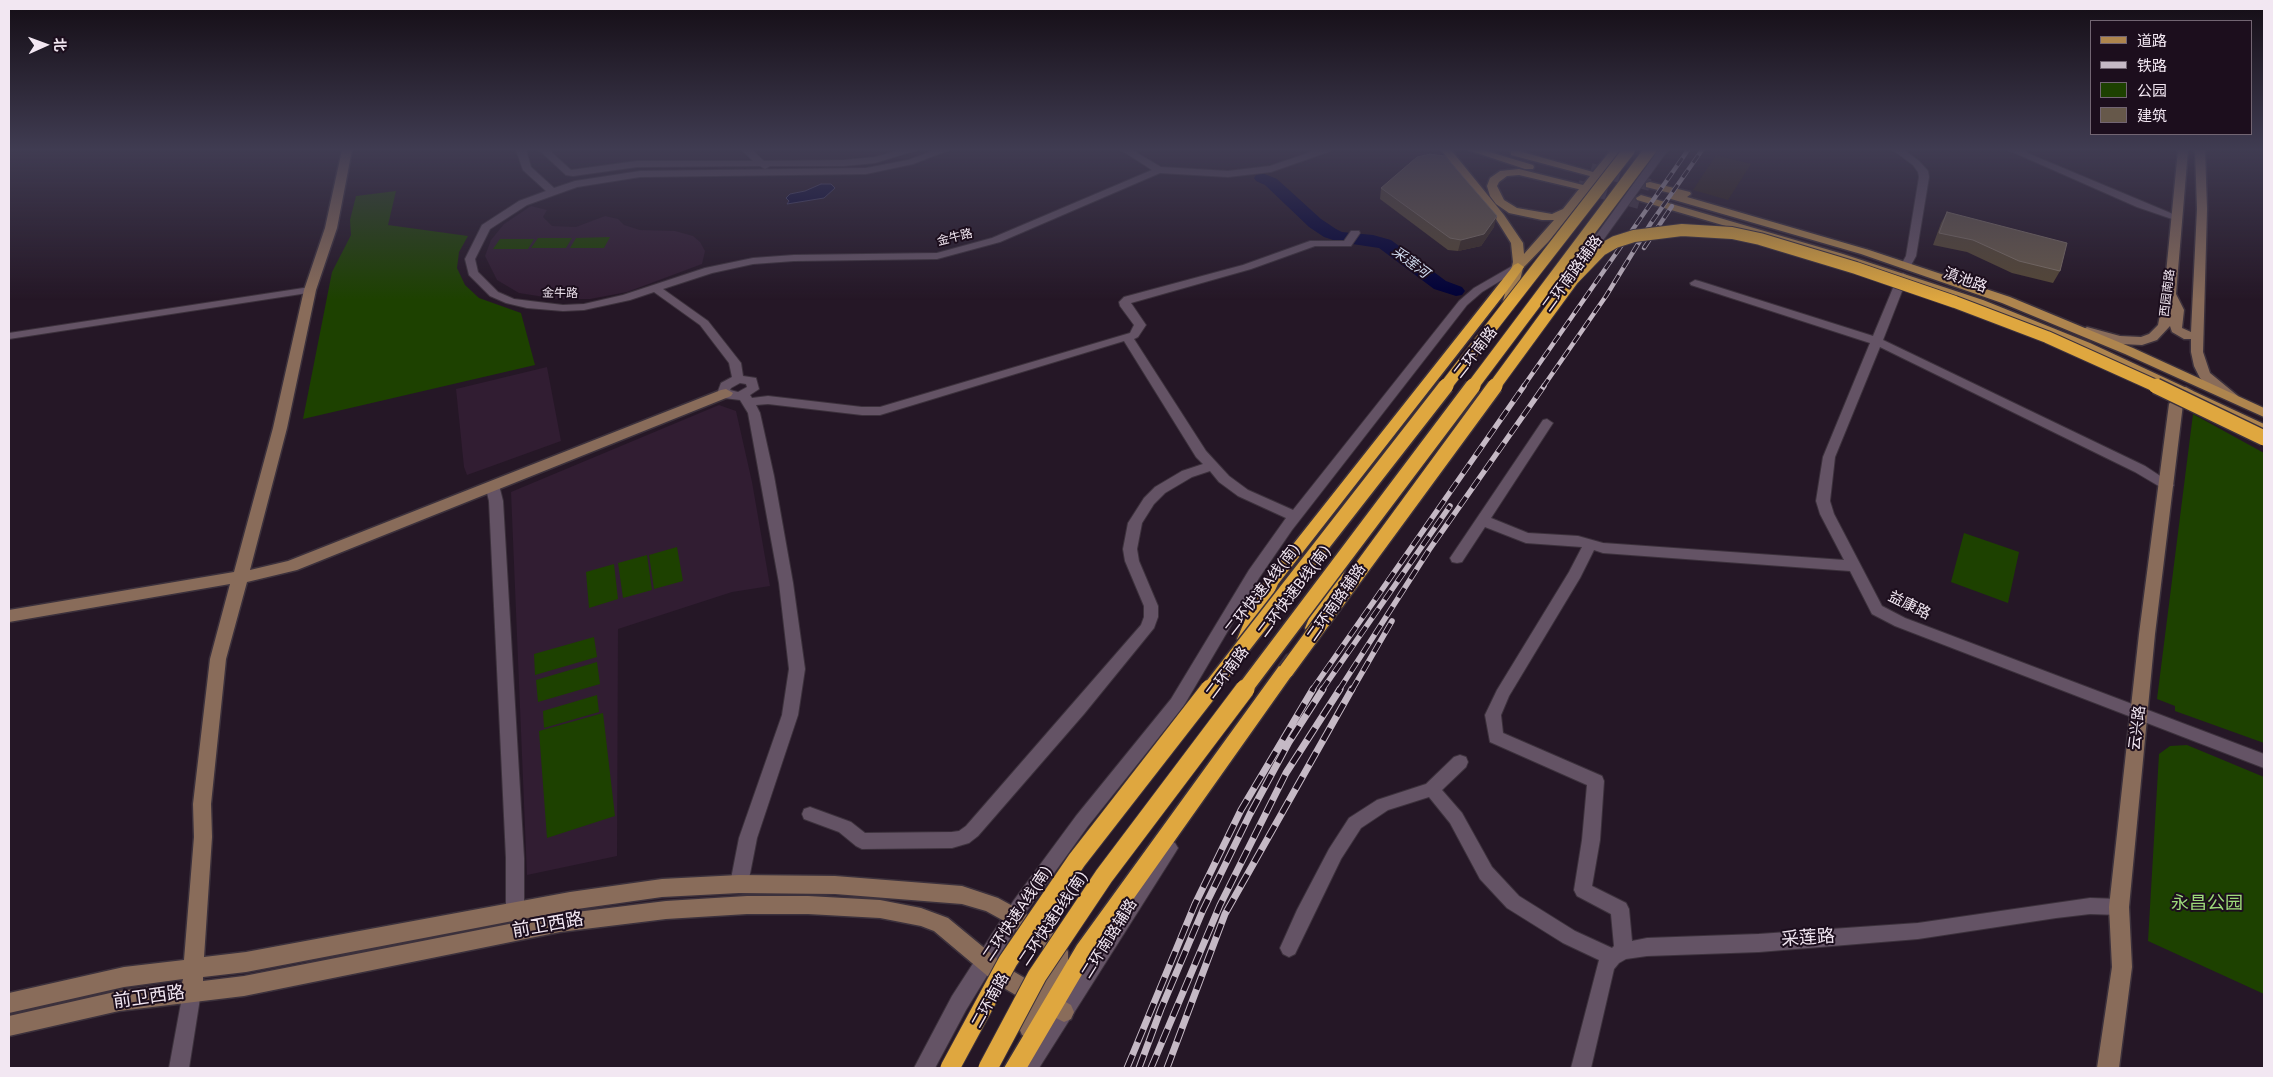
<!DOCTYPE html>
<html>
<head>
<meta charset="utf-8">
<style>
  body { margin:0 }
  #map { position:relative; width:2273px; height:1077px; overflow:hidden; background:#251726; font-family:Roboto,"Noto Sans SC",sans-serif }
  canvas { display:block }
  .frame { position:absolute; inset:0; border:10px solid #f2e7f2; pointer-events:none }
  .legend { position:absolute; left:2090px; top:20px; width:162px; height:115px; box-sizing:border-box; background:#1c0e1d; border:1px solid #726572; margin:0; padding:6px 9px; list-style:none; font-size:15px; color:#f2e7f2 }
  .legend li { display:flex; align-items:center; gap:10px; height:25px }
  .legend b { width:25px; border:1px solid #726572 }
  .north { position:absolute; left:20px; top:20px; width:50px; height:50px; -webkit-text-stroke:4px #1c0e1d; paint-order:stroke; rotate:88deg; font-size:14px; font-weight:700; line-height:20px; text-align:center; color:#f2e7f2 }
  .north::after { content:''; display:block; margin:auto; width:18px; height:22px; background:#f2e7f2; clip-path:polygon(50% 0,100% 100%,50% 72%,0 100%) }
</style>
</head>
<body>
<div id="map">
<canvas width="2273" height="1077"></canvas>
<div class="frame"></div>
<ul class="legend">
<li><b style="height:6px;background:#ae854e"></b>道路</li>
<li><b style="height:6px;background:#c5b9c5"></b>铁路</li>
<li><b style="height:14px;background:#1d4100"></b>公园</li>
<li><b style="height:14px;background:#66584a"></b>建筑</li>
</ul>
<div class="north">北</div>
</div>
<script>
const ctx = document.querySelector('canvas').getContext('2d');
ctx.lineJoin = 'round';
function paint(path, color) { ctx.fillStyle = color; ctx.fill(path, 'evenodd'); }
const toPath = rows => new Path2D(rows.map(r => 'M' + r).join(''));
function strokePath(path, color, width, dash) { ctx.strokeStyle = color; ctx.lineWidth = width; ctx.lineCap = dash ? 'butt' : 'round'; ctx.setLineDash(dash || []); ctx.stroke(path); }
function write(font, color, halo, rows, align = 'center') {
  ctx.font = font + ' Roboto,"Noto Sans SC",sans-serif'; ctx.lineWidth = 4; ctx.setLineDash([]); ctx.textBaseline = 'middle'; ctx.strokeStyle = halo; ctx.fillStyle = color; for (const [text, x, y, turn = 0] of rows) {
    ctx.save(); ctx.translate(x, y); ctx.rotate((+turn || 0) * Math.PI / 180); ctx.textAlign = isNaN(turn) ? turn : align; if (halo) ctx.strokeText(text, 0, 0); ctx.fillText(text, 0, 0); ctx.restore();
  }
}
paint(toPath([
  [531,206,547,210,543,217,552,226,576,227,605,216,618,219,624,225,640,230,675,231,693,236,700,242,705,251,702,264,627,292,590,299,557,299,519,293,497,280,485,256,491,240,504,224],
  [547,367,561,441,467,475,464,467,456,389],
  [719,405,736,411,752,482,770,586,732,592,618,629,617,856,527,875,511,492]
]), '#311d32');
paint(toPath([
  [1716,155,1751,164,1728,200,1693,190]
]), '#2e2015');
paint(toPath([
  [396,191,388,225,468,236,459,252,457,268,465,285,479,298,521,313,535,365,303,419,332,272,351,235,350,220,356,196],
  [610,237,604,248,570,248,576,238],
  [538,238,572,238,566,248,531,248],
  [500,239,534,239,528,249,493,249],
  [2193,414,2264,453,2264,743,2175,711,2175,706,2157,699],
  [1964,533,2019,552,2008,603,1951,582],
  [677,547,683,581,654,589,649,555],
  [647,555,652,590,623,598,618,563],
  [614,564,618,599,589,608,586,572],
  [594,637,597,657,535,675,534,654],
  [597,662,600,684,538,702,536,680],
  [597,695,599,712,544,728,543,711],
  [603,713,615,816,547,838,539,731],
  [2187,745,2264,777,2264,994,2148,941,2159,754,2170,746]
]), '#1d4100');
const water = toPath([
  [821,184,831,184,835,188,824,198,787,204,789,201,786,198,790,194,805,191,821,184]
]);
paint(water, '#000037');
strokePath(water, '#49456f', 1);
paint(toPath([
  [1262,173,1277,179,1321,219,1336,229,1342,232,1373,235,1391,240,1446,281,1462,287,1465,291,1462,295,1456,296,1434,289,1379,248,1339,242,1324,237,1309,227,1265,185,1256,181,1254,178,1256,175,1262,173]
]), '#000037');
strokePath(toPath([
  [1591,169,1650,185],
  [1578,186,1639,203]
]), '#443645', 12, [12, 5.5]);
const street = toPath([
  [516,150,526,150,531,167,554,188,575,181,640,171,866,168,908,160,936,150,949,150,913,164,866,174,640,177,577,187,527,205,490,229,475,259,478,272,498,292,514,299,563,305,584,304,623,295,705,268,753,258,794,255,937,253,992,238,1152,170,1121,150,1132,150,1161,167,1228,171,1270,166,1317,150,1330,150,1328,152,1271,172,1228,177,1160,173,1000,242,937,259,794,261,753,264,712,273,663,289,708,321,741,363,743,376,756,378,759,389,750,395,752,398,768,396,862,407,880,407,1130,333,1134,325,1120,306,1119,302,1124,297,1243,265,1310,241,1344,241,1351,231,1359,231,1360,233,1351,246,1315,246,1251,269,1131,303,1146,325,1138,337,1134,339,1206,451,1229,476,1248,490,1293,510,1459,301,1474,288,1514,265,1518,264,1523,267,1482,292,1467,305,1292,530,1259,578,1183,707,1088,826,1026,912,966,1010,935,1068,914,1068,952,996,1014,900,1076,816,1171,699,1249,570,1286,518,1238,496,1219,482,1210,471,1192,477,1165,493,1154,504,1142,523,1137,549,1139,561,1158,606,1158,617,1154,628,1084,714,978,836,969,843,952,848,862,849,856,846,839,832,804,819,802,814,804,809,810,807,851,822,865,833,952,832,959,831,966,826,1141,625,1144,617,1144,606,1125,561,1123,549,1128,523,1144,498,1155,487,1182,471,1203,464,1196,457,1124,341,880,415,862,415,768,404,756,405,760,413,774,476,793,583,805,669,798,715,757,838,748,884,745,890,739,892,733,890,730,884,739,838,782,715,789,669,779,583,748,413,740,400,724,398,718,391,721,383,732,377,729,363,700,325,654,292,630,300,584,310,563,311,527,308,506,303,490,296,469,275,465,259,482,225,519,201,546,191,523,170,516,150],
  [740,383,746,384,747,387,738,392,730,390,731,388,740,383],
  [539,150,549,150,571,170,637,161,753,161,742,150,752,150,764,161,844,160,875,157,902,150,917,150,875,163,844,166,770,166,765,169,760,166,637,167,573,176,566,175,539,150],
  [1658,150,1668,150,1578,275,1570,275,1570,271,1658,150],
  [1893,150,1904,150,1919,161,1928,171,1929,177,1916,256,1910,267,1906,268,1901,265,1906,256,1919,177,1918,172,1913,165,1893,150],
  [2008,150,2020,150,2180,217,2175,220,2137,207,2008,150],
  [1903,273,1908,276,1883,340,2145,466,2174,485,2172,488,2162,488,2135,472,1880,347,1835,457,1830,501,1834,514,1882,606,1905,618,2264,754,2264,768,1895,626,1872,614,1850,571,1603,553,1594,550,1580,578,1509,696,1501,715,1503,733,1602,776,1604,781,1600,840,1592,886,1626,903,1629,909,1632,941,1647,938,1759,934,1918,923,2090,898,2119,899,2125,901,2128,907,2125,913,2119,915,2090,914,2056,918,1918,939,1759,952,1647,956,1626,959,1619,963,1614,969,1591,1068,1571,1068,1599,960,1563,943,1507,908,1480,879,1450,823,1429,797,1388,810,1361,828,1341,859,1295,954,1289,957,1283,954,1280,948,1297,910,1329,849,1349,818,1377,800,1426,784,1454,757,1460,755,1466,757,1468,762,1466,767,1442,790,1462,813,1492,867,1519,896,1575,931,1612,948,1614,946,1611,914,1577,896,1574,890,1582,840,1587,785,1490,742,1485,715,1497,690,1569,572,1582,547,1526,543,1485,527,1462,562,1457,563,1452,562,1450,558,1543,420,1547,419,1553,423,1491,518,1528,533,1578,536,1603,543,1844,560,1820,514,1816,501,1823,457,1870,343,1691,285,1690,283,1695,280,1699,281,1873,336,1898,276,1903,273],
  [310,287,315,290,314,292,9,339,9,333,310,287],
  [492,481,499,485,503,501,524,858,524,911,521,917,515,919,509,917,506,911,506,858,489,501,485,485,492,481],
  [1169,840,1175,843,1178,848,1175,853,1039,1068,1018,1068,1163,843,1169,840],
  [192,983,199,986,201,992,189,1068,169,1068,183,992,185,986,192,983]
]);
const secondary = toPath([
  [342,150,352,150,337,228,316,290,287,428,250,570,288,561,721,390,726,389,733,393,731,396,297,570,247,582,226,659,211,804,212,837,204,957,246,952,570,892,662,879,739,875,835,876,962,886,998,898,1020,910,1059,936,1065,945,1068,952,1068,969,1057,997,1071,1005,1074,1012,1071,1019,1064,1022,1048,1014,1036,1035,1029,1038,1022,1035,1019,1028,1031,1004,997,984,934,931,921,926,880,918,808,914,747,914,666,919,560,932,244,996,119,1011,9,1036,9,1016,119,991,182,983,183,979,124,987,9,1013,9,993,124,967,184,960,194,837,193,804,210,659,230,584,9,622,9,610,234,572,273,428,304,290,325,228,342,150],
  [739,893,835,894,962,904,986,911,1006,922,1045,950,1048,954,1048,969,1040,987,1011,970,948,918,921,908,880,900,808,896,747,896,666,901,560,914,244,976,203,981,203,977,246,972,570,910,662,897,739,893],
  [2178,150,2188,150,2176,294,2184,310,2182,328,2191,332,2197,209,2195,150,2205,150,2207,209,2203,352,2210,373,2238,396,2231,400,2213,391,2200,378,2194,366,2191,352,2191,339,2184,339,2172,332,2170,326,2157,340,2142,345,2120,344,2083,334,2081,331,2087,327,2120,336,2141,337,2149,334,2158,325,2164,294,2178,150],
  [2186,387,2193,391,2183,404,2155,634,2129,907,2132,967,2119,1068,2097,1068,2112,967,2109,907,2139,634,2169,404,2181,388,2186,387]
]);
const primary = toPath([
  [1441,150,1451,150,1504,215,1523,243,1524,254,1554,220,1542,220,1509,213,1496,204,1490,196,1487,186,1490,178,1500,171,1519,169,1583,185,1590,176,1511,155,1511,151,1519,151,1593,172,1611,150,1621,150,1549,241,1523,268,1513,309,1507,313,1501,309,1513,262,1511,243,1496,219,1441,150],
  [1519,175,1578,189,1579,189,1563,209,1552,214,1517,208,1504,200,1497,186,1499,182,1507,176,1519,175],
  [1468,150,1483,150,1533,165,1534,167,1533,169,1525,169,1468,150],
  [1650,182,1690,192,1691,194,1687,197,1869,250,2010,297,2133,348,2264,408,2264,417,2125,354,2002,303,1861,254,1671,199,1670,197,1674,194,1646,187,1646,183,1650,182],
  [1641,195,1843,254,1983,300,2090,343,2264,424,2264,433,2082,349,1975,306,1835,258,1637,200,1636,198,1641,195]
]);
const highway = toPath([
  [1518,263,1524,267,1506,292,1278,584,1251,643,1245,645,1239,643,1237,639,1254,599,1268,576,1514,265,1518,263],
  [1337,564,1342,566,1345,570,1321,628,1319,632,1313,634,1307,632,1305,628,1329,570,1332,566,1337,564],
  [1293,654,1299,655,1301,660,1299,665,1091,959,1027,1068,1004,1068,1077,945,1287,655,1293,654]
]);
strokePath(street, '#3c313c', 2);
strokePath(secondary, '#3c313c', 3);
strokePath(primary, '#3c313c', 3);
strokePath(highway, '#3c313c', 3);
paint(street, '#645365');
paint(secondary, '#896c5a');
paint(primary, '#ae854e');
paint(highway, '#dfa73f');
const railFar2 = toPath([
  [1644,248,1672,206],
  [1523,387,1688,150],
  [1543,387,1606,296,1651,223,1702,150]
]);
const railFar1 = toPath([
  [1312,690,1524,386],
  [1322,690,1450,506],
  [1339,690,1429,550,1544,386],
  [1352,690,1392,621]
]);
const rail = toPath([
  [1127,1068,1195,904,1241,810,1313,689],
  [1139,1068,1161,1009,1203,910,1250,814,1289,742,1323,689],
  [1151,1068,1220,905,1286,773,1340,689],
  [1167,1068,1225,914,1352,689]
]);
strokePath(railFar2, '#c5b9c5', 4.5);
strokePath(railFar1, '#c5b9c5', 5.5);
strokePath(rail, '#c5b9c5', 7);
strokePath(railFar2, '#1c0e1d', 3, [9]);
strokePath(railFar1, '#1c0e1d', 4, [11]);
strokePath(rail, '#1c0e1d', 5, [14]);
const highwayBridgeFar2 = toPath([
  [1445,387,1629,150],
  [1472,387,1650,150],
  [1494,387,1573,279,1601,250,1615,242,1634,236,1682,230,1732,233,1760,239,1856,268,1955,302,2047,337,2158,387]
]);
const highwayBridgeFar1 = toPath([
  [2156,386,2264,438],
  [1286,671,1495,386],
  [1209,690,1446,386],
  [1244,690,1473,386]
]);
const highwayBridge = toPath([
  [950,1068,1008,961,1077,860,1210,689],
  [988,1068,1037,976,1104,876,1245,689]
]);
strokePath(highwayBridgeFar2, '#3c313c', 14, []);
strokePath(highwayBridgeFar1, '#3c313c', 18, []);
strokePath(highwayBridge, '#3c313c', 21, []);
strokePath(highwayBridgeFar2, '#dfa73f', 12);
strokePath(highwayBridgeFar1, '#dfa73f', 15);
strokePath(highwayBridge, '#dfa73f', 19);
paint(toPath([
  [1381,188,1494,227,1481,246,1458,251,1448,250,1380,199],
  [1947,212,2060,271,2053,283,2012,273,1967,252,1933,245,1941,223]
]), '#554736');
paint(toPath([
  [1497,216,1494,227,1481,246,1458,251,1461,240]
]), '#3b2d27');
const building = toPath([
  [1430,154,1445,156,1497,216,1484,234,1461,240,1450,238,1381,188,1417,157,1430,154],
  [1947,212,2067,243,2060,271,2019,261,1973,240,1939,233,1947,212]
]);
paint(building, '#66584a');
strokePath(building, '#7c6f65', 1);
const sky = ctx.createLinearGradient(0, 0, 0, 300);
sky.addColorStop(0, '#140d15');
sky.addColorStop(0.5, '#403c52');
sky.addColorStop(1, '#403c5200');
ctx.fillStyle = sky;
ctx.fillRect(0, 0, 2273, 300);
write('12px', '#f2e7f2', '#1c0e1d', [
  ["金牛路",955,238,-14],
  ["西园南路",2168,293,-83],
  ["金牛路",560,294,1]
]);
write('italic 14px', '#d0dbee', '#1c0e1d', [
  ["采莲河",1410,263,37]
]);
write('15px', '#f2e7f2', '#1c0e1d', [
  ["二环南路辅路",1573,274,-54],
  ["滇池路",1965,281,20],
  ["二环南路",1476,353,-52],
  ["二环快速A线(南)",1263,590,-52],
  ["二环快速B线(南)",1295,592,-53],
  ["二环南路辅路",1337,603,-55],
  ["益康路",1909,606,26],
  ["二环南路",1228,673,-53],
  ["云兴路",2138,728,-83],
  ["二环快速A线(南)",1018,914,-56],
  ["二环快速B线(南)",1054,919,-56],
  ["二环南路辅路",1110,939,-58],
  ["二环南路",991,1001,-61]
]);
write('18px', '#9dda7a', '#1c0e1d', [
  ["永昌公园",2207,904]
]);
write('18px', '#f2e7f2', '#1c0e1d', [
  ["前卫西路",548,926,-10],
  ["采莲路",1808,939,-4],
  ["前卫西路",149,998,-8]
]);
</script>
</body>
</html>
